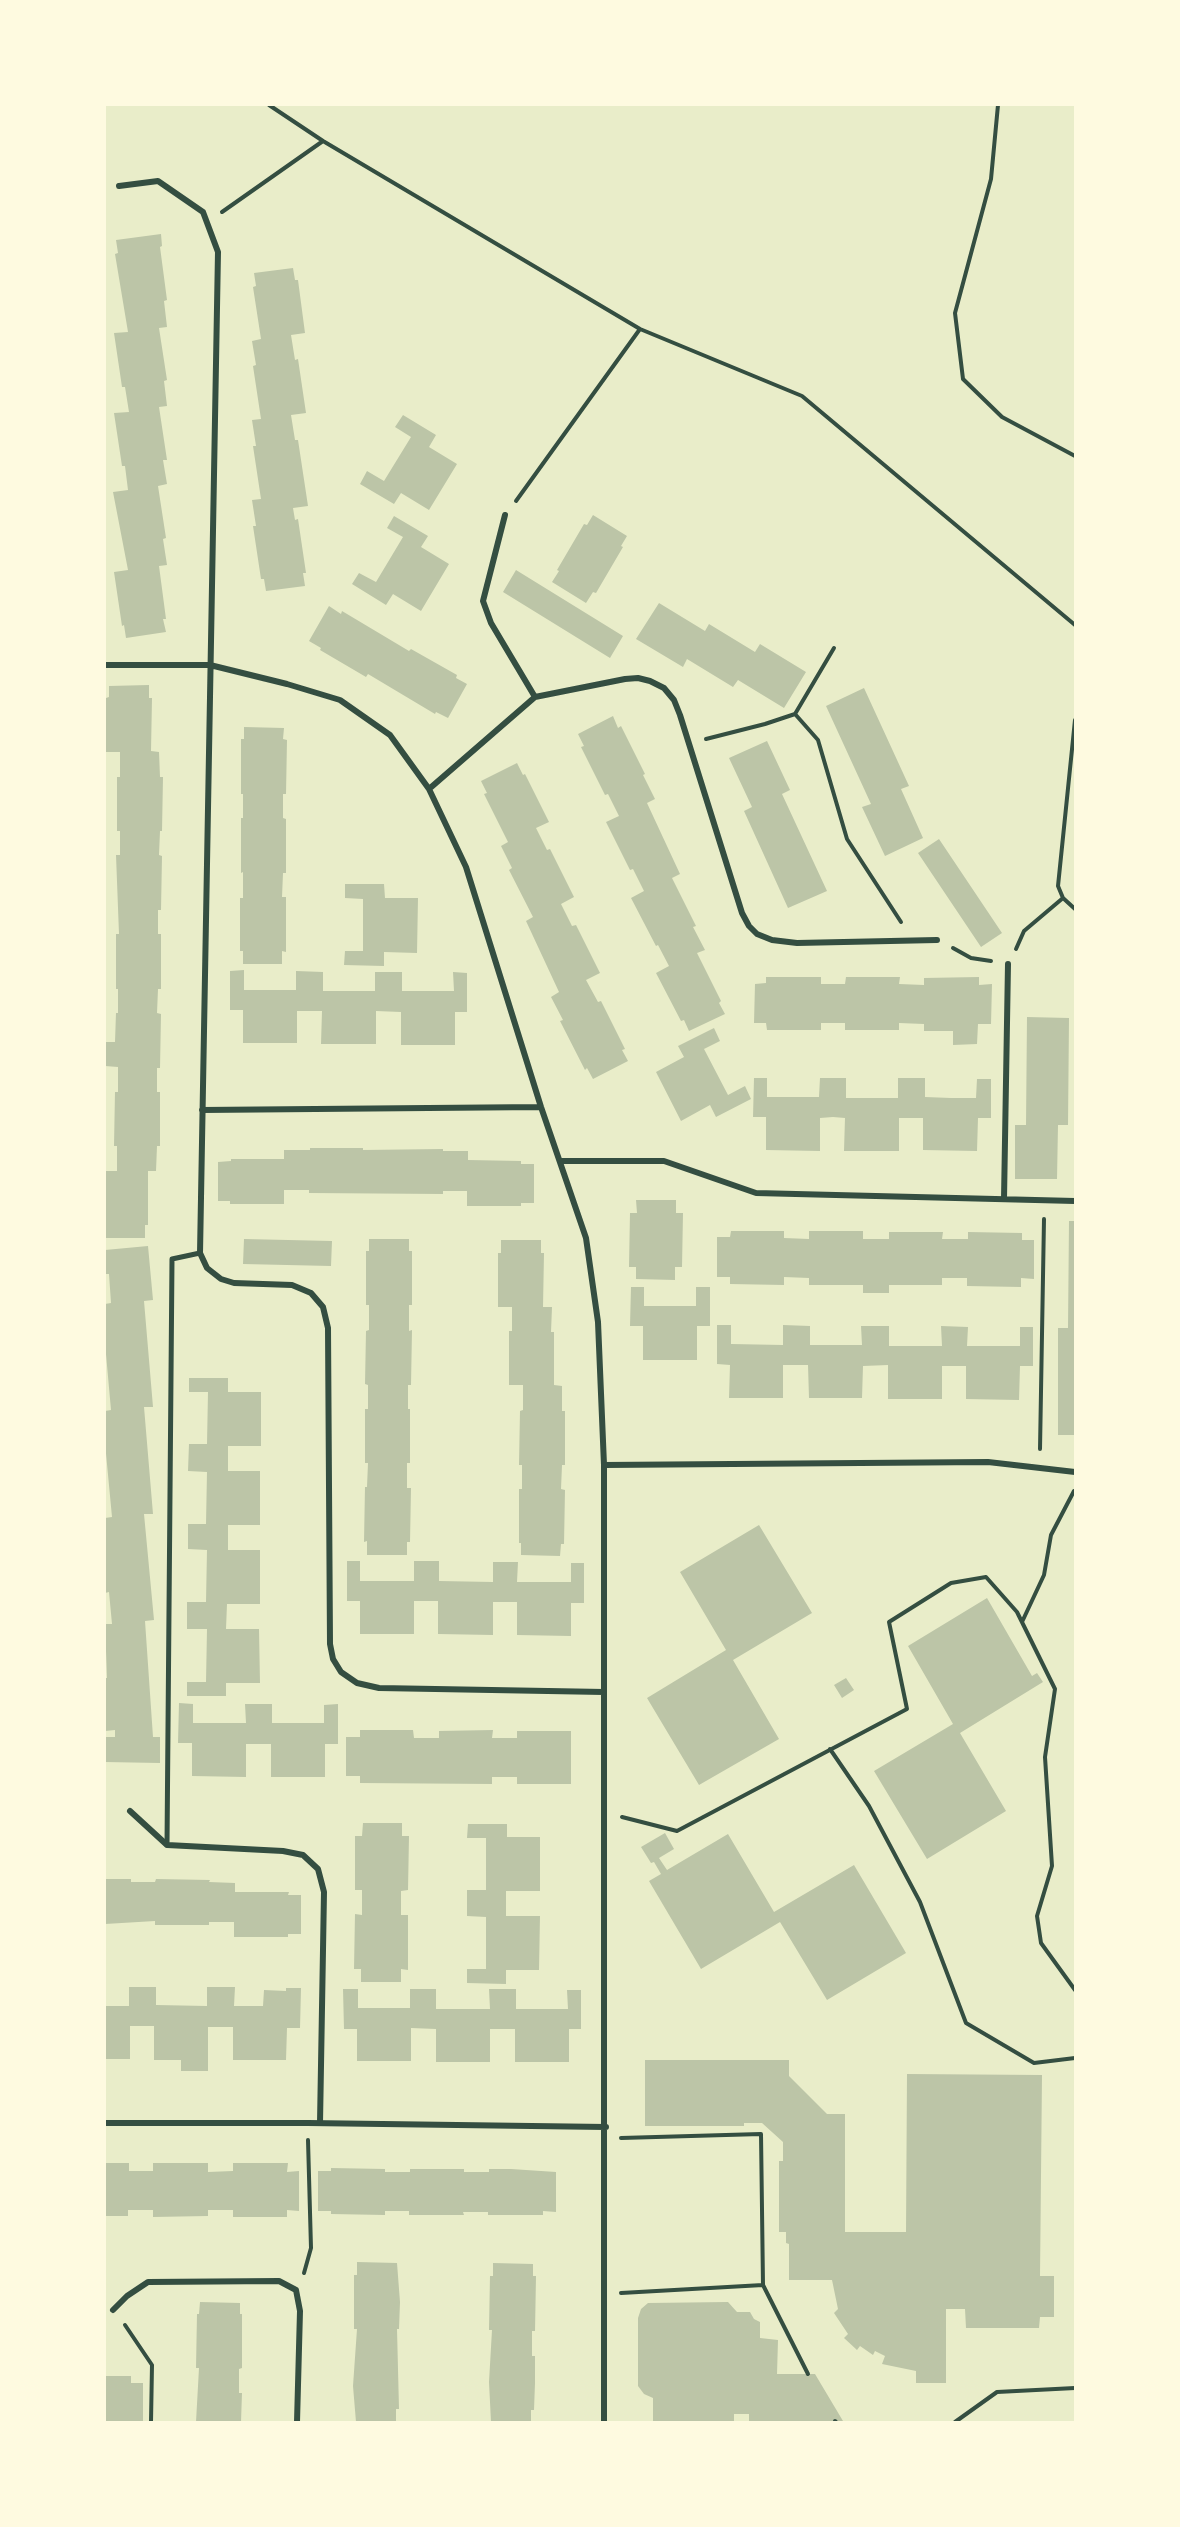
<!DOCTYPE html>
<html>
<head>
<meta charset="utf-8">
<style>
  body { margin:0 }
  #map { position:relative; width:1180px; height:2527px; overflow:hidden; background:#e9edc9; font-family:"Fira Sans",sans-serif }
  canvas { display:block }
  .frame { position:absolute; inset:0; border:106px solid #fefae0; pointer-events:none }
</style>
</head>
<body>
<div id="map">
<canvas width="1180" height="2527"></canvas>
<div class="frame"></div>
</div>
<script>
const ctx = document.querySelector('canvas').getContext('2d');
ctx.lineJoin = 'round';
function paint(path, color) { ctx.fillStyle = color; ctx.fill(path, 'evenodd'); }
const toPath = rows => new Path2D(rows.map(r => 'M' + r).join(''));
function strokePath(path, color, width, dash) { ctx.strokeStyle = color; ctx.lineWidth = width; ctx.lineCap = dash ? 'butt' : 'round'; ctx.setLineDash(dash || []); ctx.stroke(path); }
paint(toPath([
  [161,234,162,246,160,247,167,300,164,301,167,327,159,328,167,380,164,381,167,406,159,407,167,460,163,460,167,484,158,486,166,538,163,539,167,565,159,566,166,619,163,619,166,632,126,638,124,625,122,626,114,572,128,570,113,492,128,490,125,466,122,466,114,413,129,412,125,387,122,387,114,333,128,332,115,254,118,253,116,240],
  [293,268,295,280,298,280,305,333,291,335,295,360,298,359,306,413,291,415,295,440,298,440,308,506,293,508,295,520,298,519,306,573,303,573,305,586,266,591,264,579,261,579,253,526,256,526,252,500,261,499,253,446,256,446,252,420,261,419,253,366,256,365,252,341,261,339,253,287,256,286,254,273],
  [403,415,436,435,429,447,457,464,429,510,401,493,394,504,360,484,367,471,384,481,411,437,395,427],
  [593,515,627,536,621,546,623,547,596,593,593,592,586,603,552,582,559,571,557,570,584,524,587,525],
  [394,516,428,536,421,547,449,564,421,611,393,594,386,605,352,584,359,573,376,582,403,537,387,528],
  [516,570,623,636,610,658,503,592],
  [659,603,705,631,709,624,755,652,760,644,806,672,784,708,738,680,733,687,687,659,683,667,636,639],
  [329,606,341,614,342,611,409,651,411,649,457,675,456,678,467,684,448,718,436,712,435,714,368,674,366,677,320,650,321,648,309,641],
  [149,685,149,698,152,698,151,751,159,752,160,777,163,777,162,831,160,831,159,855,162,856,161,910,158,910,158,934,161,934,161,989,158,989,157,1013,161,1014,160,1068,157,1068,157,1092,160,1092,160,1146,157,1146,156,1171,148,1171,148,1225,145,1225,145,1238,105,1238,105,1171,117,1171,117,1146,114,1146,115,1092,118,1092,118,1067,105,1066,105,1042,115,1042,116,1013,118,1013,118,989,116,989,116,934,119,934,116,855,120,855,120,831,117,831,117,777,120,777,120,752,106,752,106,698,109,697,109,686],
  [864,688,909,786,901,789,923,838,885,856,862,807,871,804,826,706],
  [613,716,618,728,621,726,645,774,643,775,655,799,647,803,680,874,672,878,696,926,693,927,705,950,697,953,721,1001,719,1003,725,1014,689,1031,684,1020,681,1021,656,973,669,966,658,945,656,946,631,898,644,891,633,869,630,870,606,822,619,816,608,794,605,795,581,747,584,746,578,734],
  [244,727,284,728,283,739,287,740,286,794,283,794,283,818,286,819,286,873,283,873,282,897,286,897,286,952,282,951,282,964,243,964,243,951,240,951,240,898,243,898,243,872,241,873,241,818,243,818,243,794,241,794,241,739,244,739],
  [767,741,790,790,782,794,827,891,788,908,744,811,752,807,729,758],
  [517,763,523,775,525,774,549,822,536,828,547,850,550,849,574,897,561,904,572,926,576,925,600,973,586,980,598,1002,601,1001,625,1049,622,1050,628,1061,593,1079,587,1068,585,1070,560,1021,563,1020,551,997,559,992,526,921,533,917,509,870,512,868,501,846,508,842,484,794,487,793,481,781],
  [939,839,1002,933,981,947,918,853],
  [345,884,384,884,385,898,418,898,417,953,384,952,384,966,344,965,345,951,363,951,363,899,345,898],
  [244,970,244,990,296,990,296,971,323,972,323,991,375,991,375,972,402,972,402,991,454,991,453,972,467,973,467,1012,455,1012,455,1045,401,1045,401,1012,376,1011,376,1044,321,1044,322,1011,297,1011,297,1043,243,1043,243,1010,230,1010,230,971],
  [766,977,821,977,821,984,845,984,846,977,900,977,899,984,924,985,924,978,979,977,979,985,992,984,991,1024,978,1024,977,1044,953,1045,953,1031,924,1031,924,1024,899,1023,899,1030,845,1030,845,1023,821,1023,821,1030,767,1030,766,1023,754,1023,755,984,766,983],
  [1027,1017,1069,1018,1068,1125,1058,1125,1057,1179,1015,1179,1015,1125,1026,1125],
  [714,1028,720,1041,704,1049,728,1095,745,1086,751,1099,716,1117,710,1105,681,1121,656,1072,684,1057,678,1046],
  [754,1078,767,1078,767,1097,819,1097,820,1078,846,1078,846,1098,898,1098,898,1078,925,1078,925,1097,951,1098,976,1098,977,1079,991,1079,991,1118,978,1118,977,1151,923,1150,923,1118,899,1118,899,1151,844,1151,845,1118,833,1117,820,1118,820,1151,766,1150,766,1117,753,1117],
  [310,1148,363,1148,363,1150,443,1149,443,1151,468,1151,468,1160,521,1161,521,1164,534,1164,534,1203,521,1203,521,1206,467,1206,467,1191,443,1191,443,1194,309,1193,309,1190,284,1190,284,1204,230,1204,230,1201,218,1201,218,1162,231,1161,231,1159,284,1159,284,1150,310,1150],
  [636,1200,676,1200,676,1213,683,1213,682,1267,675,1267,675,1280,636,1279,636,1267,629,1267,630,1213,637,1213],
  [1069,1221,1075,1221,1075,1435,1058,1435,1058,1328,1068,1328],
  [731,1231,784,1231,784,1238,809,1239,809,1231,863,1231,863,1239,889,1239,889,1232,943,1232,942,1239,968,1239,968,1232,1022,1233,1022,1240,1034,1240,1034,1279,1021,1278,1021,1287,967,1286,967,1278,942,1278,942,1285,889,1285,889,1293,863,1293,863,1285,809,1285,809,1278,784,1277,784,1285,730,1284,730,1277,717,1277,717,1237,730,1237],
  [244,1239,332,1241,331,1266,243,1264],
  [369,1239,409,1239,409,1251,412,1251,412,1305,409,1305,409,1331,412,1330,411,1385,408,1385,408,1409,410,1409,410,1463,407,1463,407,1488,411,1488,410,1542,407,1542,407,1555,367,1555,367,1541,364,1542,365,1487,367,1487,368,1463,365,1463,365,1409,368,1409,368,1385,365,1384,366,1331,369,1330,369,1305,366,1305,366,1251,369,1251],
  [501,1240,541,1240,541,1253,544,1253,543,1307,552,1307,551,1332,554,1332,554,1385,562,1386,562,1411,565,1411,565,1465,562,1465,561,1489,565,1490,564,1544,561,1544,560,1556,521,1555,521,1543,519,1543,519,1489,522,1489,522,1465,519,1465,520,1411,523,1410,523,1385,509,1385,509,1331,512,1331,512,1307,498,1307,498,1253,501,1253],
  [148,1246,153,1300,144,1301,153,1407,144,1407,153,1514,144,1514,154,1620,145,1621,153,1737,160,1737,160,1763,105,1762,105,1737,115,1737,115,1730,105,1731,105,1678,107,1678,105,1624,112,1624,109,1592,105,1593,105,1518,112,1517,105,1443,105,1411,111,1410,105,1343,105,1304,111,1303,109,1274,105,1274,105,1250],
  [631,1287,644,1287,644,1306,696,1306,696,1287,710,1287,710,1326,697,1326,697,1360,643,1360,643,1326,630,1326],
  [717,1325,731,1325,731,1344,783,1345,783,1325,810,1326,810,1345,862,1345,861,1326,889,1326,889,1346,942,1346,941,1326,968,1327,967,1346,1020,1346,1020,1327,1033,1327,1033,1366,1020,1366,1019,1400,966,1399,966,1366,942,1366,942,1399,888,1399,888,1365,863,1366,862,1398,809,1398,808,1365,783,1365,783,1398,729,1398,730,1365,717,1364],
  [189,1378,228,1378,228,1392,261,1392,261,1446,228,1446,228,1471,260,1471,260,1525,228,1525,228,1550,260,1550,260,1604,227,1604,226,1629,259,1629,260,1683,226,1683,226,1696,187,1696,187,1682,206,1682,207,1629,187,1629,187,1602,206,1602,207,1550,188,1549,188,1524,206,1524,207,1472,188,1471,189,1444,207,1444,208,1392,189,1392],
  [759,1525,812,1613,733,1660,779,1739,699,1785,647,1698,726,1650,680,1572],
  [347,1561,360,1561,360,1581,414,1581,414,1561,439,1561,439,1581,493,1582,493,1562,518,1562,517,1582,571,1582,571,1563,584,1563,584,1603,571,1603,571,1636,517,1635,517,1602,493,1602,493,1635,438,1634,438,1601,414,1601,414,1634,360,1634,360,1601,347,1601],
  [987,1598,1032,1676,1037,1673,1043,1682,960,1733,1006,1811,927,1859,874,1771,953,1724,908,1646],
  [846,1678,854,1690,842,1698,834,1685],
  [179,1703,193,1704,193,1723,246,1723,245,1704,272,1704,272,1723,324,1723,324,1705,338,1704,338,1744,325,1744,325,1777,271,1777,271,1744,246,1744,246,1777,192,1776,192,1743,178,1743],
  [360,1730,413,1730,414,1738,439,1738,439,1731,493,1730,492,1738,517,1738,517,1731,571,1731,571,1784,517,1784,517,1777,492,1777,492,1784,360,1783,360,1776,346,1776,346,1737,360,1737],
  [363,1823,402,1823,402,1836,409,1836,408,1890,401,1891,401,1915,408,1915,408,1970,401,1969,401,1982,361,1982,361,1969,354,1969,355,1914,362,1915,362,1890,355,1890,355,1836,362,1836],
  [468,1824,507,1824,507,1837,540,1837,540,1891,506,1891,506,1916,540,1916,539,1970,506,1970,506,1984,467,1983,467,1969,486,1969,486,1917,467,1916,467,1890,486,1890,486,1838,467,1838],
  [665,1833,674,1849,659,1858,667,1870,728,1834,774,1912,854,1865,906,1953,827,2000,780,1922,701,1969,649,1881,661,1874,654,1862,651,1863,641,1847],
  [105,1879,131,1879,131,1882,155,1882,156,1879,210,1880,209,1882,235,1883,235,1892,289,1892,288,1895,301,1895,301,1934,288,1934,288,1937,234,1937,234,1922,209,1922,209,1925,155,1925,155,1921,105,1924],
  [129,1987,156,1987,156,2005,207,2006,207,1987,235,1987,234,2006,263,2006,264,1990,286,1991,286,1988,301,1988,300,2028,287,2028,286,2060,233,2060,233,2027,208,2027,208,2071,181,2071,181,2060,154,2060,154,2026,130,2026,130,2059,105,2059,105,2006,129,2006],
  [343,1989,358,1989,358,2008,410,2008,410,1989,436,1989,436,2009,490,2009,489,1989,516,1989,516,2009,568,2009,567,1990,581,1990,581,2029,569,2029,569,2062,515,2062,515,2029,490,2029,490,2062,436,2062,436,2029,411,2028,411,2061,357,2061,357,2029,344,2029],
  [645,2060,789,2060,789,2076,827,2114,845,2114,845,2232,906,2232,907,2074,1042,2075,1040,2276,1054,2276,1054,2317,1040,2317,1039,2328,966,2328,965,2309,946,2309,946,2383,916,2383,916,2371,882,2364,885,2356,875,2351,873,2355,860,2346,857,2350,844,2338,848,2334,834,2313,838,2309,832,2280,789,2280,789,2244,786,2243,786,2232,779,2232,779,2161,783,2161,783,2142,762,2123,744,2123,744,2126,645,2126],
  [105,2163,129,2163,129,2171,153,2171,153,2163,208,2163,208,2172,233,2171,233,2163,288,2163,287,2172,299,2171,299,2211,287,2210,287,2217,233,2217,233,2210,208,2210,208,2216,153,2217,153,2210,128,2210,128,2216,105,2216],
  [331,2168,385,2169,385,2172,410,2172,410,2169,464,2169,464,2172,489,2172,489,2169,511,2169,556,2172,556,2212,543,2211,543,2215,488,2215,488,2212,463,2212,464,2215,409,2215,409,2211,385,2211,385,2215,331,2214,331,2211,318,2211,318,2171,331,2171],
  [357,2262,397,2263,400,2302,399,2329,397,2329,399,2409,396,2409,396,2422,356,2422,353,2386,357,2329,354,2329,354,2275,357,2275],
  [493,2263,533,2264,533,2276,536,2276,535,2331,532,2331,532,2356,535,2356,535,2383,534,2410,531,2410,531,2422,491,2422,489,2382,492,2330,489,2330,490,2276,493,2276],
  [200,2302,240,2303,240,2314,242,2314,242,2368,239,2369,239,2393,242,2393,241,2422,196,2422,199,2368,196,2368,197,2314,199,2314],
  [728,2302,737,2312,750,2312,754,2319,760,2322,760,2338,778,2340,777,2374,815,2374,843,2421,749,2422,749,2414,734,2414,734,2422,653,2422,653,2398,644,2394,638,2386,638,2318,641,2309,648,2303],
  [105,2376,131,2376,131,2383,143,2383,143,2422,105,2422]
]), '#bcc5a7');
strokePath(toPath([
  [269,105,323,141,640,329,802,396,1075,625],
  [998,105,991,179,955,313,963,379,1002,417,1075,456],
  [222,212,323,141],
  [516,501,640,329],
  [834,648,795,714,818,740,847,839,901,922],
  [1075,720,1058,886,1063,898,1075,909],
  [706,739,765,724,795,714],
  [953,948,971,958,991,961],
  [1016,949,1024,931,1063,898],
  [1040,1449,1044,1219],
  [1022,1622,1044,1575,1051,1535,1074,1491],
  [830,1749,869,1806,920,1902,966,2023,1034,2063,1075,2058],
  [622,1817,677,1831,907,1709,889,1622,951,1583,986,1577,1017,1612,1055,1689,1045,1757,1052,1866,1037,1916,1041,1943,1075,1990],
  [621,2138,761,2134,763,2285,621,2293],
  [304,2273,311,2248,308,2140],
  [763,2285,808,2374],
  [125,2325,152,2365,151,2422],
  [835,2421,836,2422],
  [955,2422,997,2392,1075,2388]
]), '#344e41', 4);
strokePath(toPath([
  [167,1845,172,1259,200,1253]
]), '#344e41', 5);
strokePath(toPath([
  [119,186,158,181,203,212,218,252,200,1253,207,1268,221,1279,234,1283,292,1285,311,1293,323,1307,328,1328,330,1644,333,1659,341,1672,357,1683,379,1688,604,1692],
  [505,515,483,601,491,623,535,697],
  [105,665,210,665,287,684,340,700,390,735,429,789,466,867,541,1107,586,1238,598,1322,604,1465,604,2422],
  [429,789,535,697,625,679,638,678,650,681,664,688,674,700,680,715,742,913,749,926,757,934,772,940,797,943,937,940],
  [202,1110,541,1107],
  [561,1161,664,1161,756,1193,1075,1201],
  [1004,1199,1008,964],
  [604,1465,988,1462,1075,1472],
  [130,1811,167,1845,283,1851,303,1855,318,1869,324,1892,320,2123],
  [105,2123,308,2123,606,2127],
  [113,2310,127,2296,148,2282,279,2281,296,2290,300,2311,297,2422]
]), '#344e41', 6);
</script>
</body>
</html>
